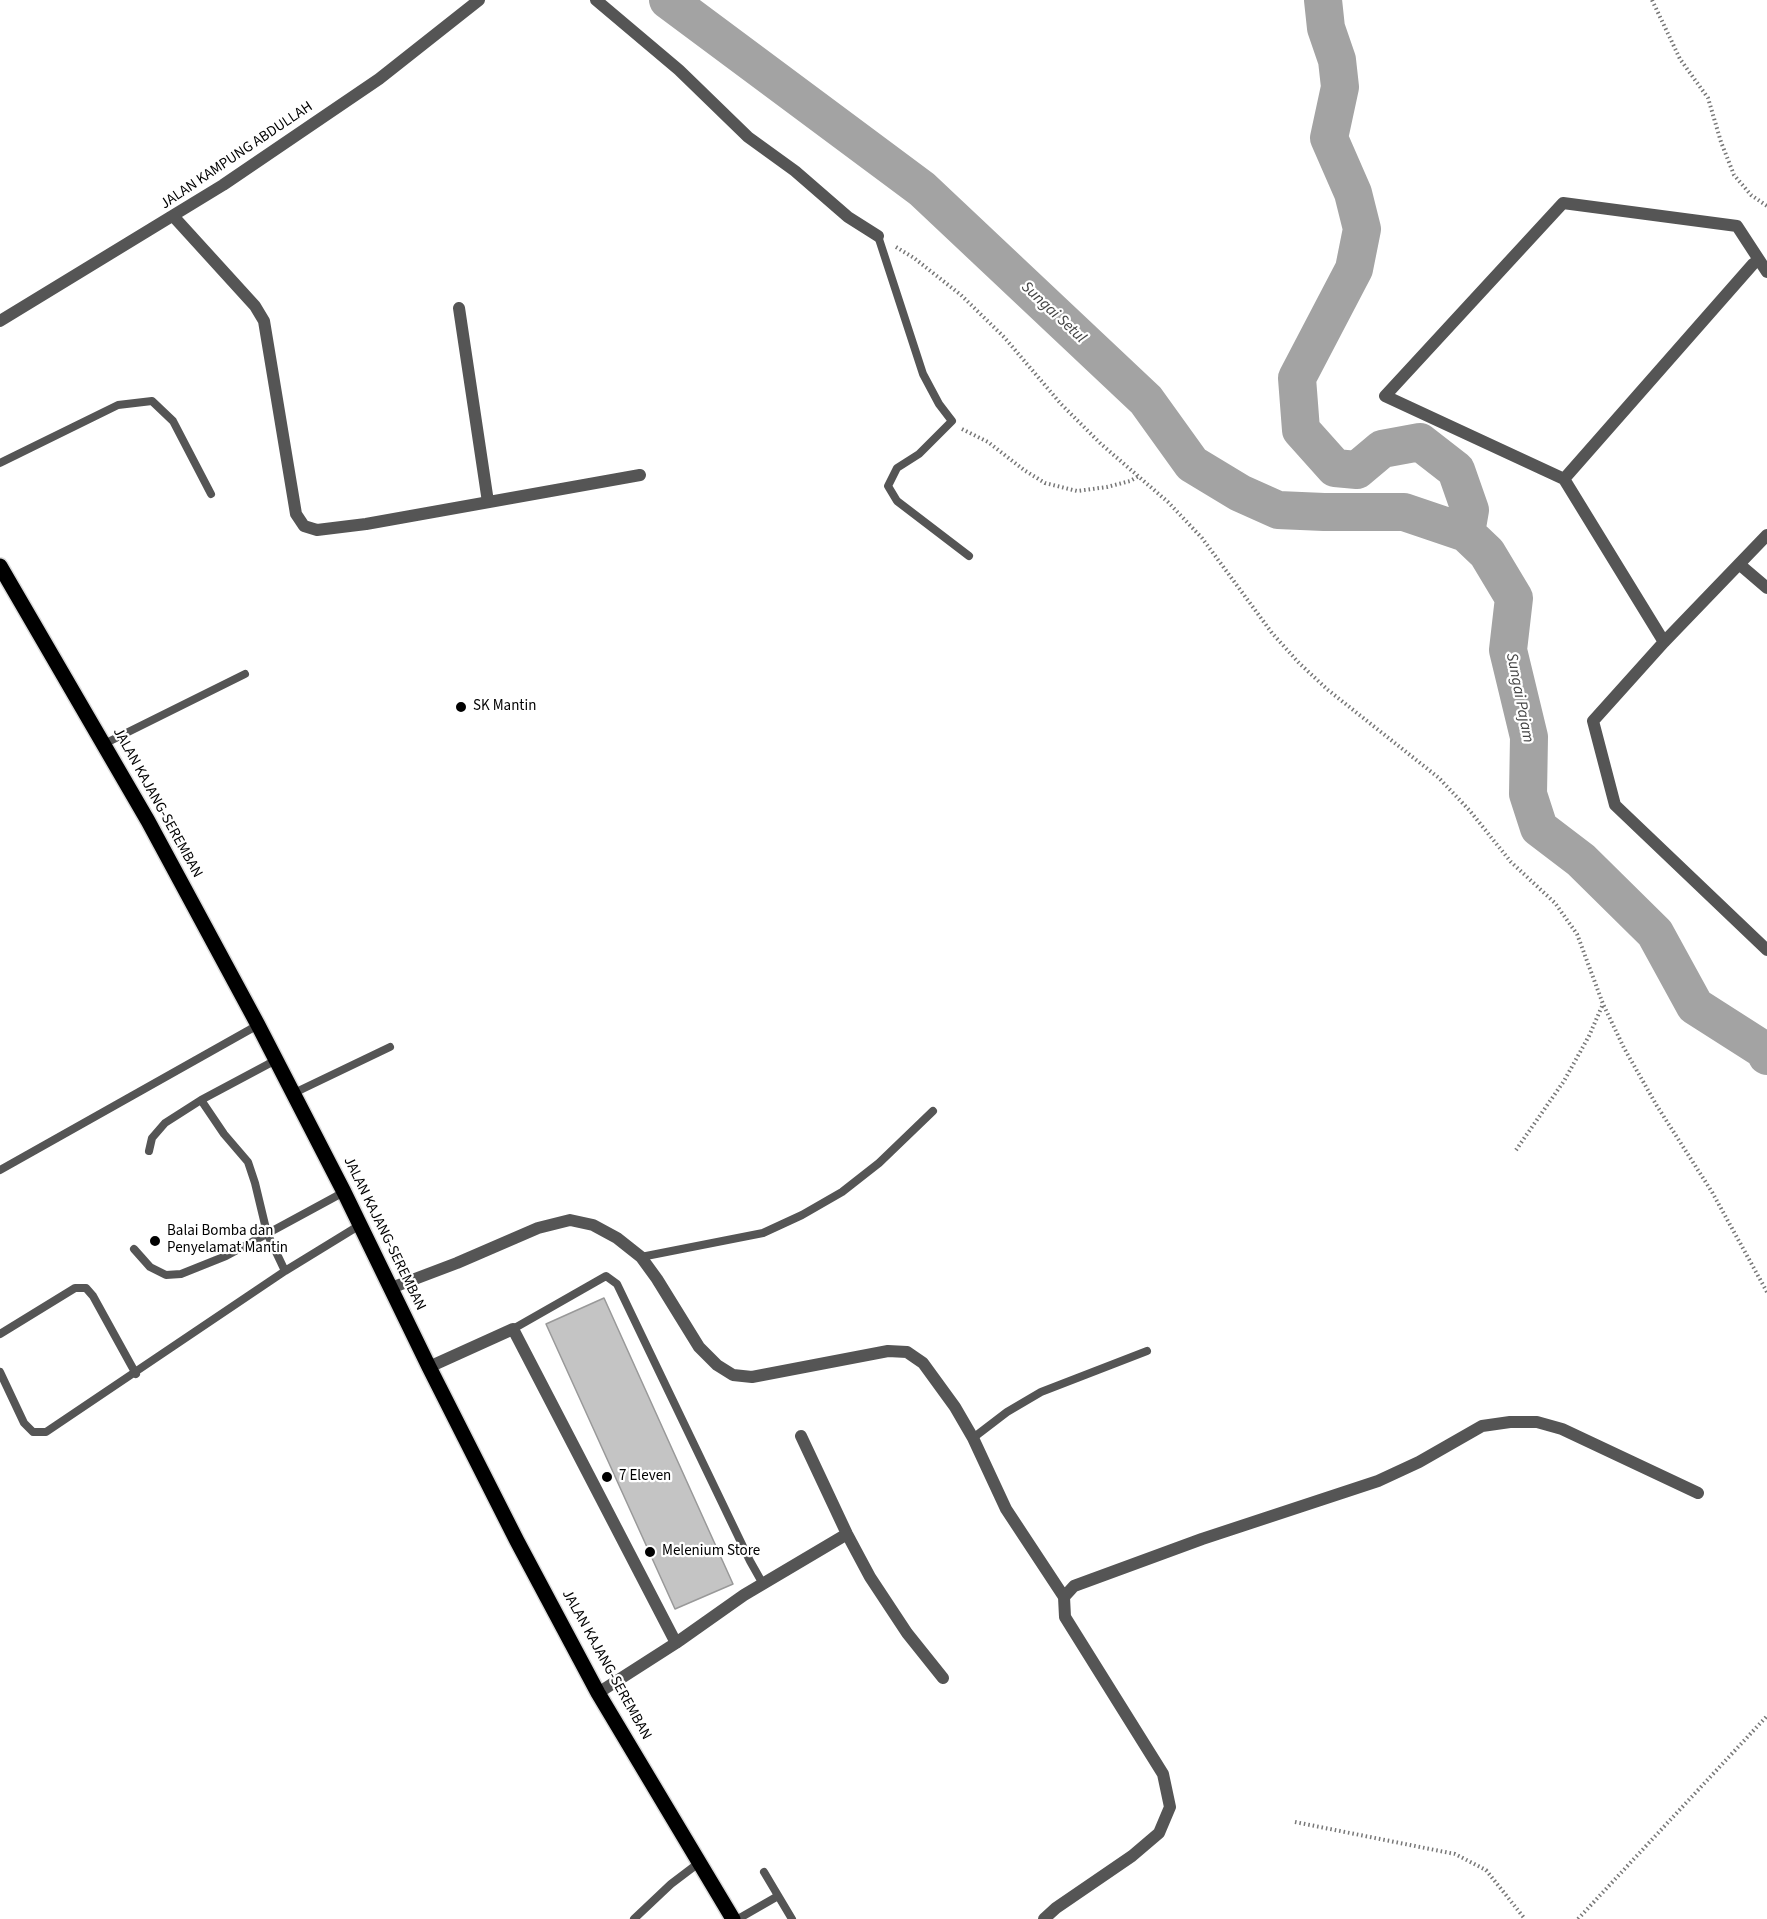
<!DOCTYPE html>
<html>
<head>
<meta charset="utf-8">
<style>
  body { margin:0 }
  canvas { display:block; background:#fff }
</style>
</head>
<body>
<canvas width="1767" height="1919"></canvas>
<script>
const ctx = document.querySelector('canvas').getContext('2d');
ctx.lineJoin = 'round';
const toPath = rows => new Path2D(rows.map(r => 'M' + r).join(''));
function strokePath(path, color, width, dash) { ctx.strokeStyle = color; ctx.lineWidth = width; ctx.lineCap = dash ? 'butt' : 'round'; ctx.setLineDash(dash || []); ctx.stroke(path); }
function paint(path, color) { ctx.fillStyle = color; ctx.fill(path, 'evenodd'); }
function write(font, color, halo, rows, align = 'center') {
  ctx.font = font + ' "Source Sans 3",sans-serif'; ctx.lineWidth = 4.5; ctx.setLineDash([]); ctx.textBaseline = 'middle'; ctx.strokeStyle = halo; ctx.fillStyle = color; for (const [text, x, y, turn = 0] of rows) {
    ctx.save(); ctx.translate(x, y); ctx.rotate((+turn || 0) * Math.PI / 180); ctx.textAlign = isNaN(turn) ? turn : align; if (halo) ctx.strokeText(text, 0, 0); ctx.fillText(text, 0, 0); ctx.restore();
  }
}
strokePath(toPath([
  [668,0,922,189,1146,400,1192,464,1240,493,1278,510,1324,512,1404,512,1466,533,1487,553,1514,598,1508,650,1529,737,1528,794,1539,828,1581,860,1655,933,1695,1006,1764,1050,1767,1056],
  [1323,0,1326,28,1337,60,1340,87,1329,138,1353,193,1362,229,1354,269,1297,378,1301,430,1335,468,1357,470,1382,449,1420,442,1456,470,1470,510,1466,533]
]), '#a3a3a3', 38);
const building = toPath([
  [604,1298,733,1584,675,1609,546,1324,604,1298]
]);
paint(building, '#c4c4c4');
strokePath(building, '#999', 1.5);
const primary = toPath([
  [0,566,148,821,258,1025,344,1192,429,1367,517,1541,598,1693,733,1919]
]);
strokePath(primary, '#dbdbdb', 18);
strokePath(toPath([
  [1652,0,1680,59,1708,98,1721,142,1734,175,1751,195,1767,206],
  [896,247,914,258,961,295,1004,337,1061,404,1101,444,1168,502,1202,538,1272,633,1299,663,1328,690,1439,778,1470,811,1511,862,1555,903,1577,934,1603,1004,1624,1048,1657,1106,1712,1192,1767,1292],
  [962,429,988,442,1024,470,1045,483,1077,491,1107,487,1130,481,1139,476],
  [1516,1150,1564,1081,1589,1036,1603,1004],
  [1295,1822,1455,1854,1486,1870,1525,1919],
  [1578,1919,1767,1716]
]), '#777', 4, [1.5, 3]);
strokePath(toPath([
  [878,236,923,374,939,404,952,421,919,454,897,468,888,486,897,501,969,556],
  [0,463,118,405,152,401,173,421,211,494],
  [104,744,245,674],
  [276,1060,201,1100,224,1134,248,1162,255,1183,267,1233,285,1271],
  [294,1093,390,1047],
  [149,1151,152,1138,165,1123,201,1100],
  [0,1170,258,1025],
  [134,1249,150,1267,166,1275,181,1274,226,1256,344,1192],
  [641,1257,763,1233,802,1215,842,1192,879,1163,933,1111],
  [513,1329,606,1276,617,1284,750,1561,763,1584],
  [0,1334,75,1288,86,1288,93,1296,136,1374],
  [0,1372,24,1423,33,1432,46,1432,285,1271,360,1225],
  [973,1438,1007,1412,1041,1392,1147,1351],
  [764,1872,792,1919],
  [634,1919,671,1884,700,1862],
  [738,1919,778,1896]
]), '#555', 8);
strokePath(toPath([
  [596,0,679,70,748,137,795,171,848,217,878,236],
  [174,217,255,306,264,321,296,514,304,526,317,530,366,524,640,475],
  [459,308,488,502],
  [0,321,223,185,379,79,479,0],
  [1564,479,1753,264],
  [1767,535,1664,642,1593,721,1615,805,1767,950],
  [1739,564,1767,588],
  [1664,642,1564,479,1385,396,1563,203,1737,226,1767,272],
  [391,1288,457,1263,538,1228,570,1220,593,1225,617,1238,641,1257,657,1279,699,1347,717,1365,733,1375,752,1377,888,1351,907,1352,923,1363,955,1407,973,1438,1006,1509,1064,1597],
  [429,1367,513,1329,676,1643,598,1693],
  [801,1436,847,1534,870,1577,907,1633,943,1678],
  [676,1643,744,1595,847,1534],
  [1044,1919,1056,1908,1132,1856,1159,1833,1170,1807,1163,1774,1065,1617,1064,1597,1074,1586,1202,1539,1378,1481,1419,1462,1482,1426,1510,1422,1537,1422,1562,1429,1698,1493]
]), '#555', 12);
strokePath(primary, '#000', 15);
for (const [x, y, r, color] of [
  [461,707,6,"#000"],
  [155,1241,6,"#000"],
  [607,1477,6,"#000"],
  [650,1552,6,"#000"]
]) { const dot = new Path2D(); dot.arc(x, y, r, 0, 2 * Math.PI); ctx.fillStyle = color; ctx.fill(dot); strokePath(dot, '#fff', 2); }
write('15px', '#000', '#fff', [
  ["JALAN KAMPUNG ABDULLAH",237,156,-34],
  ["JALAN KAJANG-SEREMBAN",157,803,61],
  ["JALAN KAJANG-SEREMBAN",384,1234,64],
  ["JALAN KAJANG-SEREMBAN",606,1665,61]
]);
write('15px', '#000', '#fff', [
  ["SK Mantin",473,707],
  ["Balai Bomba dan",167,1232],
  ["Penyelamat Mantin",167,1249],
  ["7 Eleven",619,1477],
  ["Melenium Store",662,1552]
], 'left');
write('italic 16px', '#444', '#fff', [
  ["Sungai Setul",1053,313,43],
  ["Sungai Pajam",1519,698,79]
]);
</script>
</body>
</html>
